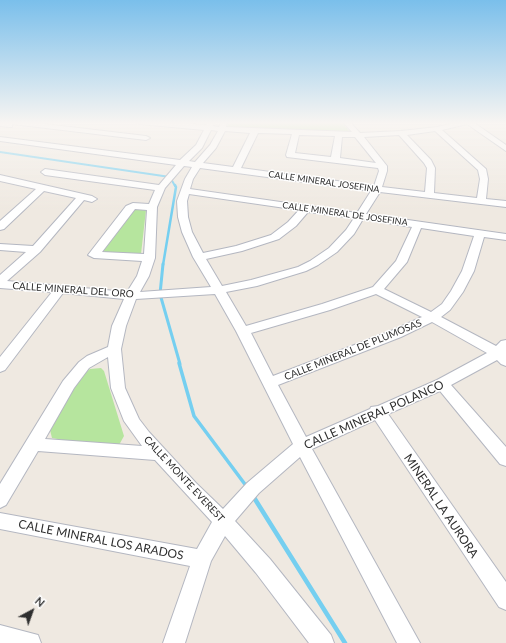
<!DOCTYPE html>
<html>
<head>
<meta charset="utf-8">
<style>
  body { margin:0 }
  #map { position:relative; width:506px; height:643px; overflow:hidden; background:#efe9e1; font-family:Lato,sans-serif }
  canvas { display:block }
  .north { position:absolute; left:12px; top:591px; width:40px; height:40px; -webkit-text-stroke:3px #fff; paint-order:stroke; rotate:41deg; font-size:11px; font-weight:700; line-height:16px; text-align:center; color:#2e2e2e }
  .north::after { content:''; display:block; margin:auto; width:14px; height:18px; background:#2e2e2e; clip-path:polygon(50% 0,100% 100%,50% 72%,0 100%) }
</style>
</head>
<body>
<div id="map">
<canvas width="506" height="643"></canvas>
<div class="north">N</div>
</div>
<script>
const ctx = document.querySelector('canvas').getContext('2d');
ctx.lineJoin = 'round';
function paint(path, color) { ctx.fillStyle = color; ctx.fill(path, 'evenodd'); }
const toPath = rows => new Path2D(rows.map(r => 'M' + r).join(''));
function strokePath(path, color, width, dash) { ctx.strokeStyle = color; ctx.lineWidth = width; ctx.lineCap = dash ? 'butt' : 'round'; ctx.setLineDash(dash || []); ctx.stroke(path); }
function write(font, color, halo, rows, align = 'center') {
  ctx.font = font + ' Lato,sans-serif'; ctx.lineWidth = 3; ctx.setLineDash([]); ctx.textBaseline = 'middle'; ctx.strokeStyle = halo; ctx.fillStyle = color; for (const [text, x, y, turn = 0] of rows) {
    ctx.save(); ctx.translate(x, y); ctx.rotate((+turn || 0) * Math.PI / 180); ctx.textAlign = isNaN(turn) ? turn : align; if (halo) ctx.strokeText(text, 0, 0); ctx.fillText(text, 0, 0); ctx.restore();
  }
}
paint(toPath([
  [228,122,342,122,350,132,227,128],
  [137,208,146,210,141,254,138,255,105,253,103,249,132,210],
  [101,368,104,371,124,436,119,445,105,448,52,438,50,430,82,375,90,369]
]), '#b6e59e');
strokePath(toPath([
  [0,152,170,177,175,186]
]), '#75cff0', 2);
strokePath(toPath([
  [163,265,176,187,175,185]
]), '#75cff0', 2.5);
strokePath(toPath([
  [163,264,160,294,180,364]
]), '#75cff0', 3);
strokePath(toPath([
  [179,363,194,416,247,487]
]), '#75cff0', 3.5);
strokePath(toPath([
  [253,496,345,643]
]), '#75cff0', 4.5);
const minor = toPath([
  [0,122,11,123,11,122,28,122,146,136,150,138,146,140,12,124,12,127,9,127,0,126,0,122],
  [136,122,160,122,206,125,208,122,214,122,213,126,219,127,221,122,227,122,226,127,352,132,343,122,350,122,360,133,401,131,437,127,458,122,473,122,506,145,506,151,467,124,442,130,486,169,488,179,486,199,506,201,506,207,380,192,366,214,506,234,506,240,484,237,474,271,463,292,450,310,441,317,496,346,501,341,506,340,506,366,501,364,497,360,451,385,506,447,506,466,500,464,440,391,388,414,506,582,506,610,499,607,375,420,312,449,420,643,397,643,300,457,259,493,235,521,270,559,331,635,334,643,309,643,256,573,225,536,211,561,185,643,163,643,190,566,0,529,0,513,197,549,212,522,155,460,38,451,6,505,0,508,0,484,63,381,79,362,87,356,108,347,112,326,124,299,63,293,5,370,0,372,0,357,52,292,0,288,0,275,26,252,0,250,0,244,33,246,76,198,44,191,4,229,0,230,0,221,36,189,0,181,0,175,92,196,97,199,92,202,84,200,40,252,7,281,127,292,137,276,142,261,94,258,88,255,126,206,133,203,149,204,155,190,45,175,41,172,45,169,159,185,176,165,0,141,0,137,180,160,196,145,204,130,139,124,136,122],
  [211,130,218,131,210,145,195,162,189,161,202,148,211,130],
  [225,131,250,133,233,167,203,163,216,148,225,131],
  [435,131,478,170,480,179,477,198,434,193,435,168,431,160,407,135,435,131],
  [258,133,292,134,286,155,287,157,378,168,379,171,374,186,241,168,258,133],
  [299,135,335,136,331,157,295,153,299,135],
  [399,135,424,163,427,168,425,192,382,187,387,171,387,166,364,137,399,135],
  [342,137,355,137,376,163,340,158,342,137],
  [184,166,192,167,185,179,177,201,178,217,182,232,193,257,211,287,140,292,149,276,155,258,157,207,165,188,184,166],
  [200,168,371,191,357,213,190,189,193,179,200,168],
  [189,194,299,210,288,222,271,235,236,246,203,253,192,232,188,217,187,201,189,194],
  [135,209,147,210,144,254,102,252,135,209],
  [308,212,354,218,346,230,329,248,310,261,298,267,251,280,222,286,206,259,242,251,279,239,296,226,308,212],
  [363,219,412,227,396,261,373,287,322,304,246,326,226,292,257,286,306,271,318,265,337,252,354,234,363,219],
  [421,228,474,236,462,271,451,291,442,304,431,312,384,289,407,262,421,228],
  [215,294,236,331,293,444,247,483,223,509,196,483,149,432,139,419,125,388,121,349,126,326,136,299,215,294],
  [376,294,422,317,391,331,273,376,251,333,330,310,376,294],
  [432,322,487,353,437,380,378,406,371,407,370,409,306,437,278,385,401,337,432,322],
  [108,357,111,388,124,421,142,446,45,439,74,388,89,368,108,357],
  [0,625,38,635,41,643,0,643,0,625]
]);
strokePath(minor, '#b4b7c1', 2);
paint(minor, '#fff');
const sky = ctx.createLinearGradient(0, 0, 0, 212);
sky.addColorStop(0, '#7abfeb');
sky.addColorStop(0.58, '#f8f5f2');
sky.addColorStop(1, '#f8f5f200');
ctx.fillStyle = sky;
ctx.fillRect(0, 0, 506, 212);
write('9px', '#2e2e2e', '#fff', [
  ["CALLE MINERAL JOSEFINA",324,182,8],
  ["CALLE MINERAL DE JOSEFINA",345,214,8]
]);
write('10px', '#2e2e2e', '#fff', [
  ["CALLE MINERAL DEL ORO",73,290,4],
  ["CALLE MINERAL DE PLUMOSAS",353,350,-22],
  ["CALLE MONTE EVEREST",184,479,47]
]);
write('12px', '#2e2e2e', '#fff', [
  ["CALLE MINERAL POLANCO",374,415,-24],
  ["MINERAL LA AURORA",441,506,56],
  ["CALLE MINERAL LOS ARADOS",101,540,11]
]);
</script>
</body>
</html>
